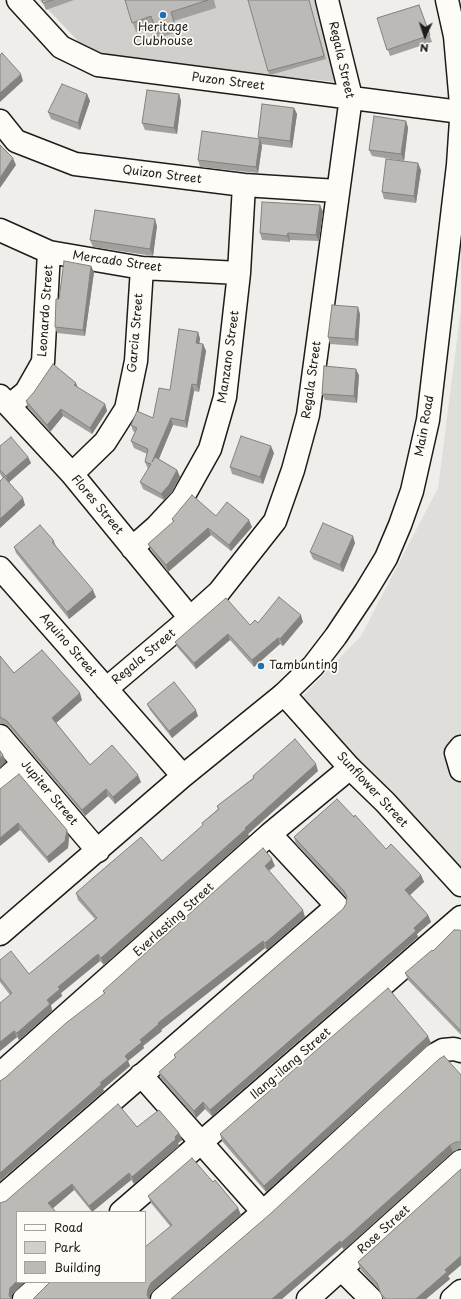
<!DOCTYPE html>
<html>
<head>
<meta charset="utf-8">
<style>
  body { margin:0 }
  #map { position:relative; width:461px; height:1299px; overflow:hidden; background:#f0eeea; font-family:"Playpen Sans",sans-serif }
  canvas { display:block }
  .legend { position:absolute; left:16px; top:1211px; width:130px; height:72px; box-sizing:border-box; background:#fdfcf7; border:1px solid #a3a29f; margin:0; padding:5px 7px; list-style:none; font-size:12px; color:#1c1c1c }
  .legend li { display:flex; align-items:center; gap:8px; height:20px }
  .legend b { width:20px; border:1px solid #a3a29f }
  .north { position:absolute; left:405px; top:16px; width:40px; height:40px; -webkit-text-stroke:3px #fdfcf7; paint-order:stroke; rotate:183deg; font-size:11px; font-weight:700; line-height:16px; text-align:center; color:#1c1c1c }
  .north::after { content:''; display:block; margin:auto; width:14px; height:18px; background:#1c1c1c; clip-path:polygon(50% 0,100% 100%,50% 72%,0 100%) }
</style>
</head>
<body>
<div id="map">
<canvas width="461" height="1299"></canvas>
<ul class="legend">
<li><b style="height:5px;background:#fdfcf7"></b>Road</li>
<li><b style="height:11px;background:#d0cfcc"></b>Park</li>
<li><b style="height:11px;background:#bbbab6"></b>Building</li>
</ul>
<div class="north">N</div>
</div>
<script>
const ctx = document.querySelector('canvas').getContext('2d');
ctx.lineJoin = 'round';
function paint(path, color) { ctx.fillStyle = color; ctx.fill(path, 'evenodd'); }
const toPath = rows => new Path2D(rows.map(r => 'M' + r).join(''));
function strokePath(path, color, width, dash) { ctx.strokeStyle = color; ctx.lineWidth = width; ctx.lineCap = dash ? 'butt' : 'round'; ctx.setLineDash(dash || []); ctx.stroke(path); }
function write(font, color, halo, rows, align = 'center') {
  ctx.font = font + ' "Playpen Sans",sans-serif'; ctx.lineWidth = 3.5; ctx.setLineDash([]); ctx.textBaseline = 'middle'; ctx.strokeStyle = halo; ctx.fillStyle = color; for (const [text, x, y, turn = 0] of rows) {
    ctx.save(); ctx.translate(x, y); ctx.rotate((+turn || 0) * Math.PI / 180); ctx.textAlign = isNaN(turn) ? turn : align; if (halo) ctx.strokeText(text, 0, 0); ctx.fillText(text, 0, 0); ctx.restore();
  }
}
paint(toPath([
  [461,308,461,874,302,697,361,636,438,488]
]), '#e0deda');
paint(toPath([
  [39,0,314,0,337,82,94,58]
]), '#d0cfcc');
const minor = toPath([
  [18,0,61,47,98,65,461,112],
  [0,121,16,141,75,164,244,185,337,191],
  [0,230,49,252,142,268,239,273],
  [0,396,72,474,190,618],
  [9,406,26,392,43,362,49,252],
  [72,474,105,442,126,409,136,361,142,268],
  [132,548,156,527,182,499,210,449,225,397,239,273,244,185],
  [0,568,183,776],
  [106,689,190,618,219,592,275,521,293,470,308,415,351,97,327,0],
  [0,736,98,851],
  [461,747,456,753,461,770],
  [0,784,23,763],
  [0,934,183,776,284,694],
  [0,1074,270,834,350,768],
  [141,1075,263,1212],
  [0,1198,337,906,270,834],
  [121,1212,461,917],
  [341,1269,371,1299],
  [24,1299,43,1282],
  [162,1299,263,1212,434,1055,443,1050,454,1049,461,1051],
  [308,1299,461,1161],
  [452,1299,461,1291]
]);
const major = toPath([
  [447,0,455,36,461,104],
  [461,120,458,165,428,420,412,491,400,525,386,558,366,591,336,636,313,666,284,694,350,768,385,802,461,885]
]);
strokePath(minor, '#1c1c1c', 25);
strokePath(major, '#1c1c1c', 25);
strokePath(minor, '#fdfcf7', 22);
strokePath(major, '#fdfcf7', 22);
paint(toPath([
  [42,0,74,0,46,10],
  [125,0,214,0,216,8,174,21,178,32,158,38,154,26,136,32],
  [309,0,326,59,270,75,268,71],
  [419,5,432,42,390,56,377,18],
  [87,94,90,101,80,130,51,119,48,112],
  [179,94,181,101,177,134,145,130,142,123],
  [294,108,297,114,292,148,261,144,262,146,258,173,200,167,198,160,259,139,258,137],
  [406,121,408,128,404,161,372,156,369,150],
  [421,170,416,203,384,199,382,192],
  [320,205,323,212,319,241,290,240,290,242,262,240,260,233],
  [157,226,153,256,93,247,90,240],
  [91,266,94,272,85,336,57,333,55,327,59,299],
  [360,314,358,346,330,344,328,337],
  [198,332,200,339,199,344,203,344,206,351,199,392,194,391,187,428,173,425,159,459,177,470,180,477,172,492,164,500,143,489,140,482,148,469,145,462,147,454,134,448,131,441,135,432,133,431,131,425,153,418,170,390],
  [359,375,357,403,325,400,322,394],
  [78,388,105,404,107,411,92,434,63,416,50,432,28,408,26,401],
  [0,446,28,457,31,463,9,482,25,505,0,528,0,481,3,478,0,474],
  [274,453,263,484,232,474,230,467],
  [216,516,252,527,231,551,211,535,168,572,151,550,148,544,173,522,172,519],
  [54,541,56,546,96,597,69,619,16,553,14,547],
  [355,543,343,572,313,559,310,552],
  [303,622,283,646,280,644,254,667,230,640,196,669,178,648,175,642,258,623],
  [0,656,14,673,82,700,56,723,90,765,141,782,115,804,108,796,85,816,10,728,5,724,0,724],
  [147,704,198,716,172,738,150,710],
  [318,771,248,834,249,836,104,965,100,961,61,993,62,996,51,1005,52,1011,19,1040,17,1037,0,1051,10,995,0,982,0,960,29,974,95,919,78,900,76,893,162,861,203,825,202,823,218,809,217,806,253,778,253,776],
  [0,789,69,837,68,848,49,863,20,830],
  [354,817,386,849,421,875,424,882,410,895,428,915,431,922,417,934,418,937,212,1116,205,1109,196,1118,161,1079,159,1072,175,1058,174,1055,343,909,346,904,347,899,346,897,296,844,294,837],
  [275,866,269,871,305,917,267,950,265,948,161,1030,162,1031,143,1046,144,1048,128,1061,130,1066,103,1089,104,1091,6,1077,104,994,103,991],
  [461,931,461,1035,408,980,405,973,433,951],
  [431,1043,266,1192,222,1141,220,1134],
  [461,1075,461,1149,459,1149,453,1152,344,1250,342,1247,282,1299,171,1299],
  [137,1127,179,1133,182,1140,178,1143,179,1146,134,1184,131,1180,92,1212,74,1190,53,1208,12,1295,6,1201],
  [461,1169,461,1265,448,1276,450,1279,426,1299,383,1299,379,1290,360,1269,358,1262],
  [213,1182,238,1208,241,1215,154,1290,150,1295,150,1299,33,1299,145,1282,170,1226,151,1203,148,1196]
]), '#a1a09d');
paint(toPath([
  [21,74,23,81,0,102,0,93],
  [87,94,90,101,80,130,78,123],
  [179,94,181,101,177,134,174,128],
  [294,108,297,114,292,148,290,141],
  [406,121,408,128,404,161,401,154],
  [260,139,262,146,258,173,256,167],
  [13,158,16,165,0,188,0,178],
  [418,163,421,170,416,203,414,196],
  [320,205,323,212,319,241,316,235],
  [155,219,157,226,153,256,150,249],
  [288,233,290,240,290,242,287,236],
  [91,266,94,272,85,336,83,330],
  [358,307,360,314,358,346,355,339],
  [198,332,200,339,198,350,196,343],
  [203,344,206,351,199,392,197,385],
  [356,369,359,375,357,403,354,396],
  [76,383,79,390,74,385],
  [192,384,194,391,187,428,185,421],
  [105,404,107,411,92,434,90,428],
  [61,409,63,416,50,432,47,425],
  [171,418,173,425,155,468,152,462],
  [271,446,274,453,263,484,260,477],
  [28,457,31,463,8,483,6,476],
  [177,470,180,477,172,492,164,500,161,494],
  [23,498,25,505,0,528,0,519],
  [249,520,252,527,231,551,229,545],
  [208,528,211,535,168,572,166,565],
  [353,536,355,543,343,572,340,565],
  [93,590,96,597,69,619,67,612],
  [301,615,303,622,283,646,280,639],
  [228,634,230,640,196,669,194,663],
  [278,638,280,644,254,667,252,660],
  [80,693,82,700,55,724,52,718],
  [196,710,198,716,172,738,169,731],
  [3,755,6,762,0,768,0,759],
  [316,764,318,771,248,834,249,836,104,965,101,958],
  [138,775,141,782,115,804,113,797],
  [106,789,108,796,85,816,82,810],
  [18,823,20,830,0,846,0,838],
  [67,830,69,837,68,848,49,863,47,857],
  [272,859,275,866,267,872,265,866],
  [421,875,424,882,408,897,405,890],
  [303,910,305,917,267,950,265,943],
  [428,915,431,922,417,934,418,937,212,1116,210,1110],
  [263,941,265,948,161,1030,162,1031,143,1046,144,1048,128,1061,130,1066,103,1089,104,1091,0,1181,0,1173,100,1083,140,1040,158,1023],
  [98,954,100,961,61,993,62,996,51,1005,52,1011,19,1040,17,1033,58,987],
  [14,1031,17,1037,0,1051,0,1042],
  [428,1036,431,1043,266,1192,264,1186],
  [203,1102,205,1109,196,1118,194,1111],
  [179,1133,182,1140,178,1143,179,1146,134,1184,132,1177],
  [450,1145,453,1152,344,1250,341,1243],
  [129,1173,131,1180,92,1212,89,1206],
  [72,1184,74,1190,51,1210,48,1203],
  [238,1208,241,1215,154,1290,150,1295,150,1299,149,1299,147,1295,148,1289,151,1283],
  [340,1241,342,1247,282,1299,272,1299],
  [461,1256,461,1265,448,1276,450,1279,426,1299,417,1299,417,1298,445,1270],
  [17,1281,17,1282,25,1282,12,1295,12,1299,11,1299,9,1295,10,1288]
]), '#83827f');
const building = toPath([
  [42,0,53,0,43,3,42,0],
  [125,0,208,0,171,12,174,22,155,28,151,16,132,23,125,0],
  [248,0,309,0,324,56,268,71,248,0],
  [419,5,430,35,387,50,377,18,419,5],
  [2,53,21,74,0,93,0,55,2,53],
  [62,84,87,94,78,123,48,112,62,84],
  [147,90,179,94,174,128,142,123,147,90],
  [262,104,294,108,290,141,258,137,262,104],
  [374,116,406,121,401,154,369,150,374,116],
  [202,131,260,139,256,167,198,160,202,131],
  [0,145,13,158,0,178,0,145],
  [386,159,418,163,414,196,382,192,386,159],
  [262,202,320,205,316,235,288,233,287,236,260,233,262,202],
  [95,210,155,219,150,249,90,240,95,210],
  [64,261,91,266,83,330,55,327,56,299,59,299,64,261],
  [332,305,358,307,355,339,328,337,332,305],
  [179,329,198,332,196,343,203,344,197,385,192,384,185,421,171,418,152,462,155,457,177,470,169,485,161,494,140,482,151,464,145,462,148,449,131,441,137,428,131,425,137,411,153,418,159,388,170,390,179,329],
  [53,364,76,383,74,385,105,404,90,428,61,409,47,425,26,401,34,392,53,364],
  [324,366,356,369,354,396,322,394,324,366],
  [241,436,271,446,260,477,230,467,241,436],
  [11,437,28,457,6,476,0,470,0,446,11,437],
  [4,477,23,498,0,519,0,481,4,477],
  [192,495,216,516,227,502,249,520,229,545,208,528,166,565,148,544,174,521,172,519,192,495],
  [323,523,353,536,340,565,310,552,323,523],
  [40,525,54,541,52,542,93,590,67,612,14,547,40,525],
  [279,597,301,615,280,639,278,638,252,660,228,634,194,663,175,642,226,598,250,625,255,620,258,623,279,597],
  [42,650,80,693,52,718,90,765,112,745,138,775,113,797,106,789,82,810,7,721,2,718,0,717,0,656,14,673,42,650],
  [174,682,196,710,169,731,147,704,174,682],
  [295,739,316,764,245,828,246,829,101,958,98,954,58,987,60,989,47,1000,50,1004,17,1033,14,1031,0,1042,0,1003,12,993,0,978,0,960,11,951,29,974,97,918,76,893,93,878,141,837,162,861,203,825,202,823,219,809,217,806,254,778,253,776,295,739],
  [0,751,3,755,0,759,0,751],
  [19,774,67,830,65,841,47,857,18,823,0,838,0,789,19,774],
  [337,799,354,817,355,815,386,849,391,844,421,875,405,890,428,915,414,928,416,931,210,1110,203,1102,194,1111,159,1072,176,1057,174,1055,343,909,346,904,347,897,344,891,294,837,337,799],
  [263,848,272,859,265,866,303,910,265,943,263,941,158,1023,159,1024,140,1040,142,1042,125,1056,128,1060,100,1083,102,1084,0,1173,0,1081,6,1077,66,1023,105,993,103,991,263,848],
  [454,930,460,930,461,931,461,1031,405,973,432,950,433,951,454,930],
  [388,988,428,1036,264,1186,220,1134,388,988],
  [444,1056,461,1075,461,1142,456,1142,450,1145,341,1243,340,1241,272,1299,171,1299,269,1215,439,1059,444,1056],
  [118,1104,137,1127,159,1110,179,1133,175,1137,176,1139,132,1177,129,1173,89,1206,72,1184,48,1203,56,1212,17,1212,17,1281,10,1288,9,1295,11,1299,0,1299,0,1203,6,1201,118,1104],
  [192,1158,213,1182,215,1180,238,1208,151,1283,148,1289,147,1295,149,1299,33,1299,50,1282,145,1282,145,1247,172,1225,148,1196,192,1158],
  [461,1169,461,1256,445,1270,447,1272,417,1298,415,1299,386,1299,381,1294,377,1283,358,1262,461,1169]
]);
paint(building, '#bbbab6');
strokePath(building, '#83827f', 1);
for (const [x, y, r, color] of [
  [163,15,4,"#1f6fb2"],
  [261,666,4,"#1f6fb2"]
]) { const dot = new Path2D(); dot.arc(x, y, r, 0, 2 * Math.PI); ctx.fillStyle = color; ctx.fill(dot); strokePath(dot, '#fdfcf7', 1.5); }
write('12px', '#1c1c1c', '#fdfcf7', [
  ["Heritage",163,28],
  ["Clubhouse",163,42],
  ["Tambunting",269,666,"left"]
]);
write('12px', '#1c1c1c', '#fdfcf7', [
  ["Regala Street",341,60,77],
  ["Puzon Street",228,82,7],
  ["Quizon Street",162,175,7],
  ["Mercado Street",117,262,8],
  ["Leonardo Street",46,311,-86],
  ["Garcia Street",136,333,-85],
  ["Manzano Street",229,357,-82],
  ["Regala Street",312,380,-82],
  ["Main Road",425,426,-80],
  ["Flores Street",97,505,50],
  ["Aquino Street",68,645,49],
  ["Regala Street",144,657,-40],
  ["Sunflower Street",372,790,47],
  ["Jupiter Street",49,793,50],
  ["Everlasting Street",174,920,-42],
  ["Ilang-ilang Street",291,1064,-41],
  ["Rose Street",384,1230,-42]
]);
</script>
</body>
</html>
